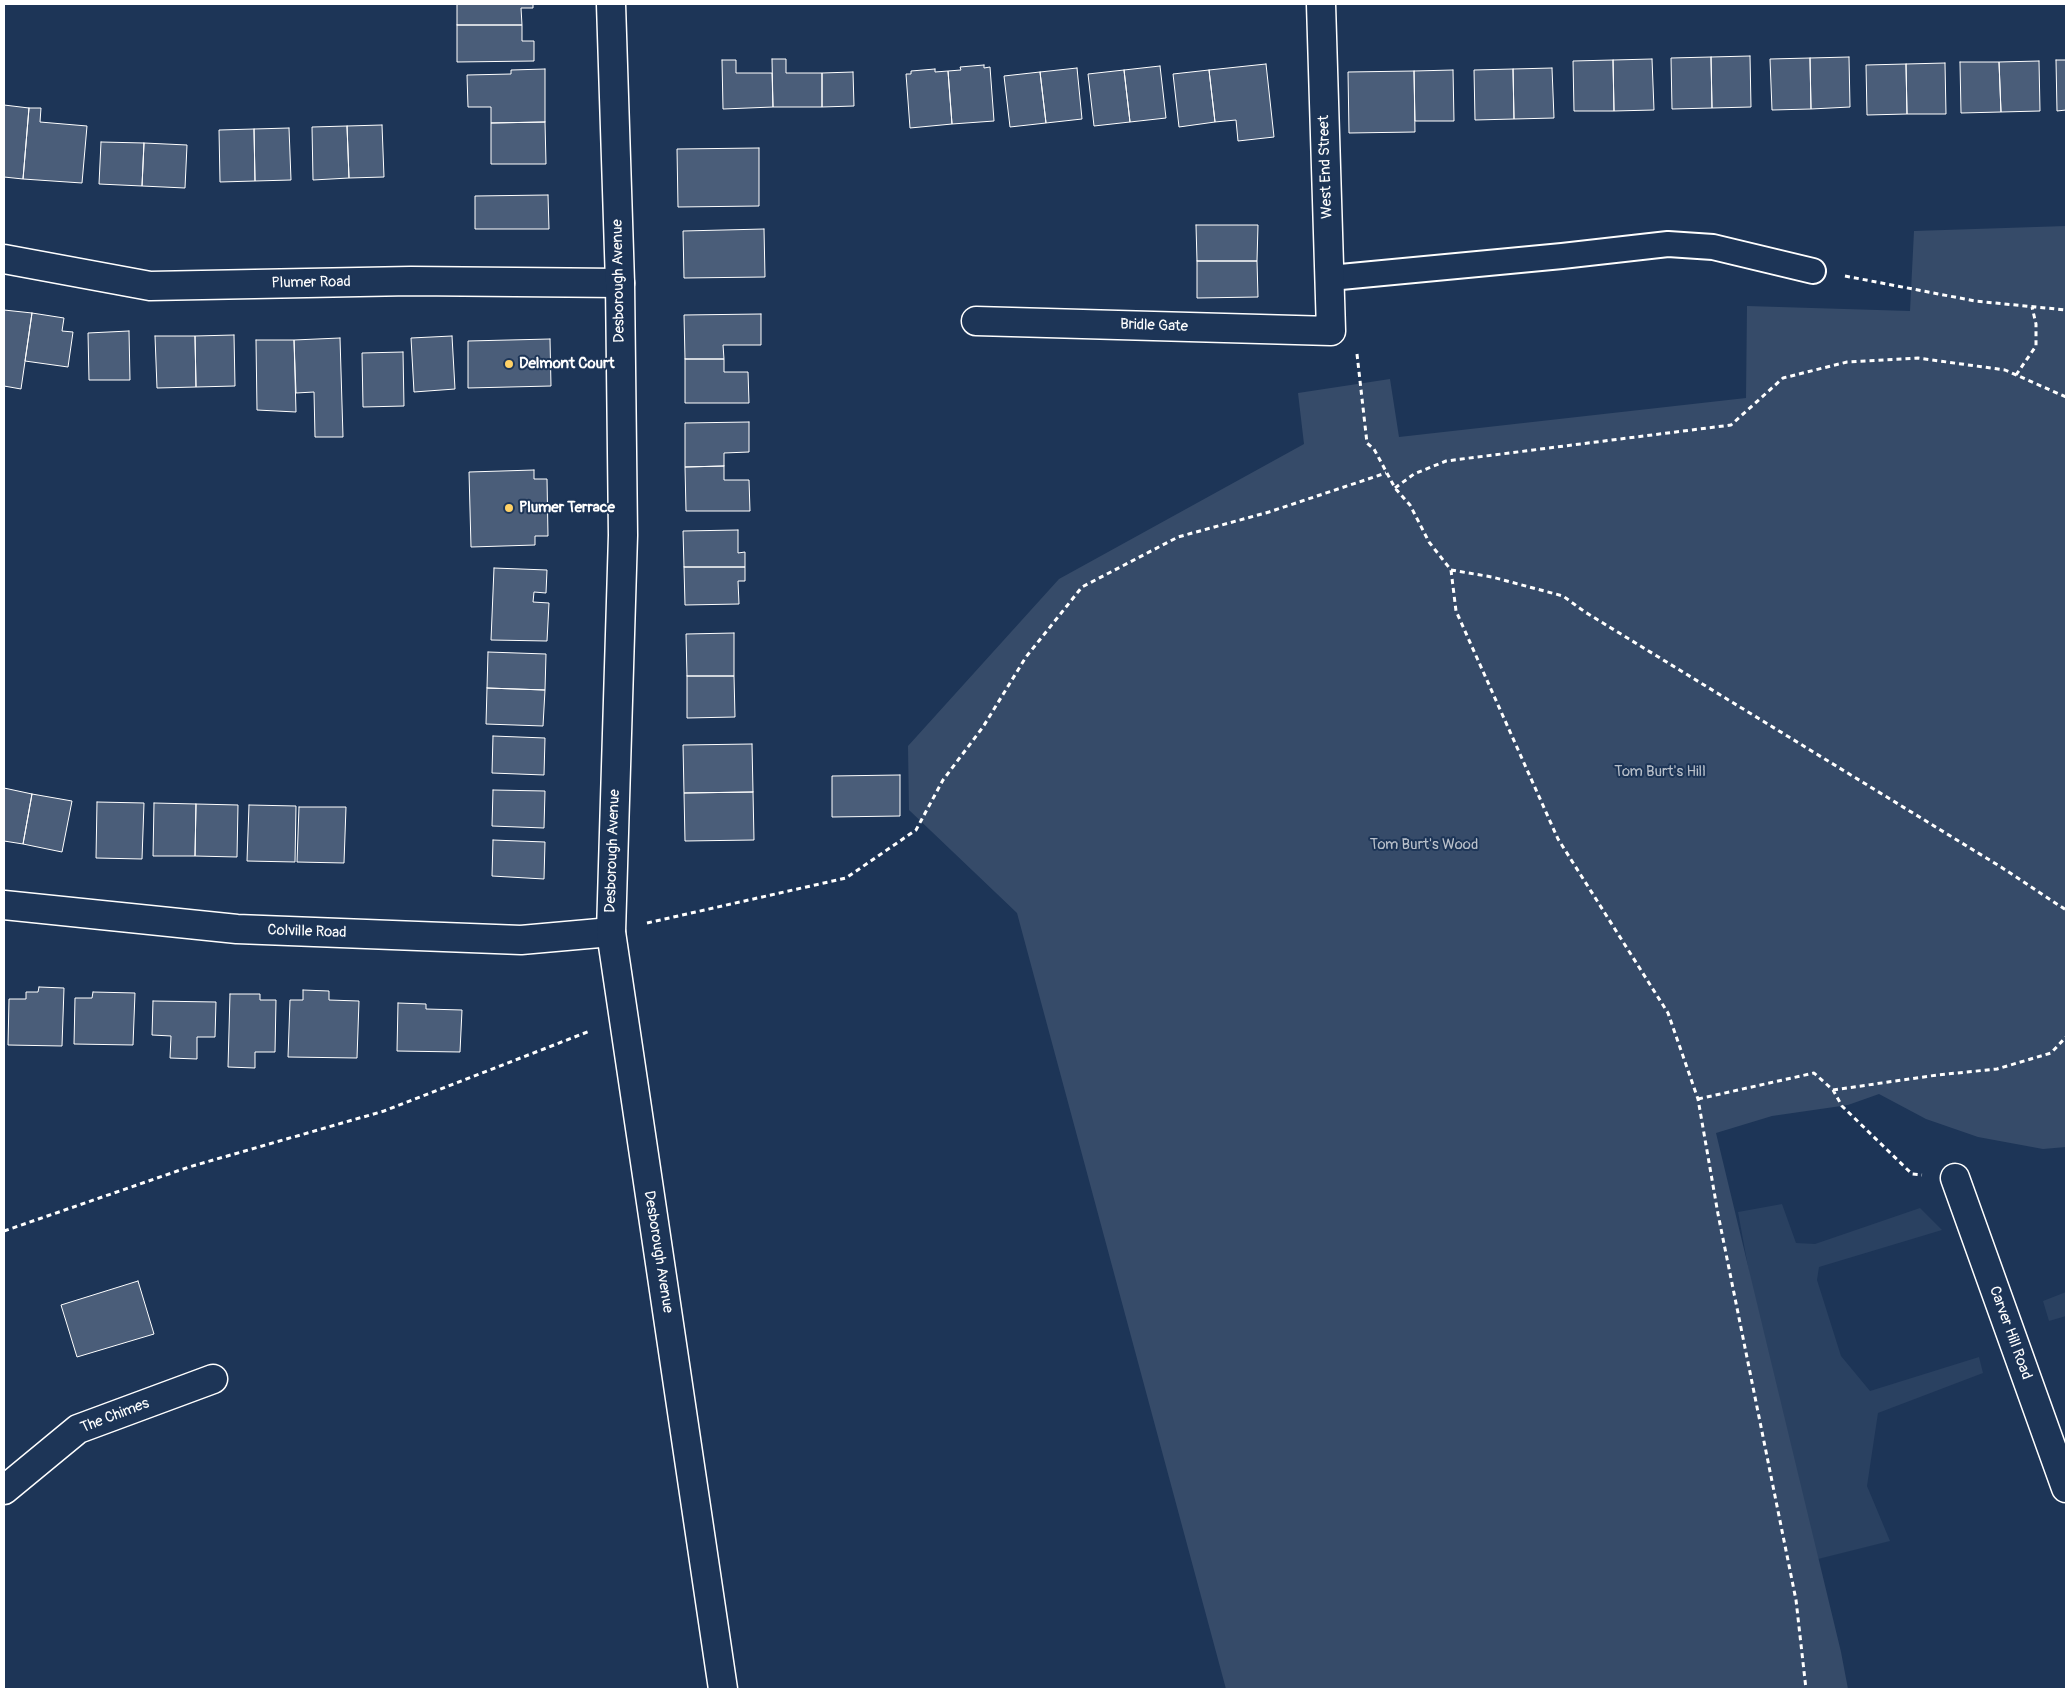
<!DOCTYPE html>
<html>
<head>
<meta charset="utf-8">
<style>
  body { margin:0 }
  #map { position:relative; width:2070px; height:1693px; overflow:hidden; background:#1d3557; font-family:Pangolin,sans-serif }
  canvas { display:block }
  .frame { position:absolute; inset:0; border:5px solid #fff; pointer-events:none }
</style>
</head>
<body>
<div id="map">
<canvas width="2070" height="1693"></canvas>
<div class="frame"></div>
</div>
<script>
const ctx = document.querySelector('canvas').getContext('2d');
ctx.lineJoin = 'round';
function paint(path, color) { ctx.fillStyle = color; ctx.fill(path, 'evenodd'); }
const toPath = rows => new Path2D(rows.map(r => 'M' + r).join(''));
function strokePath(path, color, width, dash) { ctx.strokeStyle = color; ctx.lineWidth = width; ctx.lineCap = dash ? 'butt' : 'round'; ctx.setLineDash(dash || []); ctx.stroke(path); }
function write(font, color, halo, rows, align = 'center') {
  ctx.font = font + ' Pangolin,sans-serif'; ctx.lineWidth = 4; ctx.setLineDash([]); ctx.textBaseline = 'middle'; ctx.strokeStyle = halo; ctx.fillStyle = color; for (const [text, x, y, turn = 0] of rows) {
    ctx.save(); ctx.translate(x, y); ctx.rotate((+turn || 0) * Math.PI / 180); ctx.textAlign = isNaN(turn) ? turn : align; if (halo) ctx.strokeText(text, 0, 0); ctx.fillText(text, 0, 0); ctx.restore();
  }
}
paint(toPath([
  [1782,1204,1796,1243,1815,1244,1920,1208,1942,1230,1819,1267,1817,1280,1841,1356,1870,1391,1979,1357,1983,1373,1878,1413,1867,1486,1890,1541,1802,1563,1738,1212],
  [2066,1292,2066,1316,2049,1321,2043,1301]
]), '#2a4161');
paint(toPath([
  [2066,226,2066,1147,2043,1149,1978,1137,1926,1119,1879,1094,1848,1105,1772,1116,1716,1133,1841,1652,1848,1689,1226,1689,1017,913,909,810,908,746,1059,579,1304,444,1298,393,1390,379,1399,437,1746,398,1747,306,1910,311,1914,231]
]), '#364b69');
const building = toPath([
  [457,4,533,4,533,8,521,8,522,25,457,25,457,4],
  [457,25,522,25,522,41,534,41,534,61,457,62,457,25],
  [1750,56,1751,107,1712,108,1711,57,1750,56],
  [1711,57,1712,108,1672,109,1671,58,1711,57],
  [1849,57,1850,107,1811,109,1810,58,1849,57],
  [1810,58,1811,109,1772,110,1770,59,1810,58],
  [772,59,786,59,786,73,822,73,822,107,773,107,772,59],
  [1652,59,1654,110,1614,111,1613,60,1652,59],
  [722,60,736,60,736,73,772,73,773,107,723,109,722,60],
  [1613,60,1614,111,1574,111,1573,61,1613,60],
  [2056,60,2066,60,2066,110,2057,111,2056,60],
  [2039,61,2040,111,2001,112,1999,62,2039,61],
  [1960,62,1999,62,2001,112,1961,113,1960,62],
  [1945,63,1946,114,1907,114,1906,64,1945,63],
  [1266,64,1274,137,1238,141,1236,120,1215,122,1209,70,1266,64],
  [1906,64,1907,114,1867,115,1866,65,1906,64],
  [984,65,984,68,990,67,994,121,952,124,948,71,961,70,960,67,984,65],
  [1160,66,1166,118,1130,122,1124,70,1160,66],
  [1077,68,1082,119,1046,123,1040,72,1077,68],
  [1552,68,1554,118,1514,119,1513,69,1552,68],
  [545,69,545,122,491,123,491,107,468,107,467,75,511,74,511,70,545,69],
  [935,69,935,72,948,71,952,124,910,128,906,74,911,74,911,71,935,69],
  [1513,69,1514,119,1475,120,1474,70,1513,69],
  [1124,70,1130,122,1094,126,1088,74,1124,70],
  [1209,70,1215,122,1179,127,1173,74,1209,70],
  [1453,70,1454,121,1415,121,1414,71,1453,70],
  [1414,71,1415,132,1349,133,1348,72,1414,71],
  [853,72,854,106,822,107,822,73,853,72],
  [1040,72,1046,123,1010,127,1004,76,1040,72],
  [4,105,29,108,23,179,4,177,4,105],
  [29,108,41,108,40,122,87,126,82,183,23,179,29,108],
  [545,122,546,164,491,164,491,123,545,122],
  [382,125,384,177,349,178,347,126,382,125],
  [347,126,349,178,313,180,312,127,347,126],
  [289,128,291,180,255,181,254,129,289,128],
  [254,129,255,181,220,182,219,130,254,129],
  [101,142,144,143,142,186,99,184,101,142],
  [144,143,187,145,185,188,142,186,144,143],
  [759,148,759,206,678,207,677,149,759,148],
  [548,195,549,229,475,229,475,196,548,195],
  [1196,225,1258,225,1257,261,1197,261,1196,225],
  [764,229,765,277,684,278,683,231,764,229],
  [1197,261,1257,261,1258,297,1197,298,1197,261],
  [4,310,32,313,21,389,4,386,4,310],
  [32,313,64,318,62,331,73,332,68,367,25,361,32,313],
  [761,314,761,345,723,345,724,359,685,359,684,315,761,314],
  [129,331,130,380,89,380,88,333,129,331],
  [234,335,235,386,196,387,195,336,234,335],
  [155,336,195,336,196,387,157,388,155,336],
  [452,336,455,389,414,392,411,338,452,336],
  [340,338,343,437,315,437,314,392,296,393,294,340,340,338],
  [550,339,551,386,468,388,468,341,550,339],
  [256,340,294,340,296,412,257,410,256,340],
  [403,352,404,406,363,407,362,353,403,352],
  [685,359,724,359,724,372,748,372,749,403,685,403,685,359],
  [749,422,749,452,724,453,724,466,685,467,685,423,749,422],
  [724,466,724,480,749,480,750,511,686,511,685,467,724,466],
  [534,470,534,479,547,479,548,536,535,536,535,545,471,547,469,472,534,470],
  [738,530,738,553,745,552,745,567,684,567,683,531,738,530],
  [684,567,745,567,745,581,738,581,739,604,685,605,684,567],
  [494,568,547,570,546,593,534,592,533,602,549,603,547,641,491,640,494,568],
  [734,633,734,676,687,676,686,634,734,633],
  [488,652,546,654,545,690,487,688,488,652],
  [687,676,734,676,735,717,687,718,687,676],
  [487,688,545,690,543,726,486,724,487,688],
  [493,736,545,738,544,775,492,773,493,736],
  [752,744,753,792,684,793,683,745,752,744],
  [900,775,900,816,832,817,832,776,900,775],
  [4,788,32,794,23,844,4,841,4,788],
  [493,790,545,791,544,828,492,826,493,790],
  [753,792,754,840,685,841,684,793,753,792],
  [32,794,72,801,62,852,23,844,32,794],
  [97,802,144,803,142,859,96,858,97,802],
  [154,803,196,804,195,856,153,856,154,803],
  [196,804,238,805,237,857,195,856,196,804],
  [249,805,296,806,295,862,247,861,249,805],
  [299,807,346,807,344,863,297,862,299,807],
  [493,840,545,842,544,879,492,876,493,840],
  [39,987,64,988,62,1046,8,1045,9,999,26,999,26,992,38,992,39,987],
  [303,990,329,991,329,1000,359,1001,357,1058,288,1057,290,1000,303,1000,303,990],
  [93,992,135,993,133,1045,74,1044,75,998,92,998,93,992],
  [230,994,260,994,260,1000,276,1000,275,1052,255,1052,255,1068,228,1067,230,994],
  [153,1001,216,1002,215,1037,197,1037,197,1059,170,1058,171,1036,152,1035,153,1001],
  [398,1003,426,1004,426,1009,462,1010,460,1052,397,1051,398,1003],
  [138,1281,154,1334,77,1357,61,1305,138,1281]
]);
paint(building, '#4a5d79');
strokePath(building, '#fff', 1);
const service = toPath([
  [1330,278,1562,256,1668,244,1713,247,1813,271]
]);
const minor = toPath([
  [4,259,150,286,411,281,620,283],
  [976,321,1331,331,1321,4],
  [4,905,237,929,521,940,611,932],
  [1955,1178,2066,1488],
  [4,1490,78,1429,213,1379]
]);
const tertiary = toPath([
  [611,4,620,283,623,535,611,932,723,1689]
]);
strokePath(service, '#fff', 28);
strokePath(minor, '#fff', 31);
strokePath(tertiary, '#fff', 31);
strokePath(toPath([
  [1845,276,1975,301,2066,310],
  [1357,354,1367,443,1374,449,1395,488,1410,505,1429,542,1451,570,1456,611,1558,839,1668,1013,1698,1099,1718,1214,1796,1600,1806,1689],
  [2016,375,2036,346,2036,324,2032,307],
  [1395,488,1414,474,1446,461,1731,425,1783,378,1847,362,1918,358,2005,370,2066,397],
  [1451,570,1492,577,1563,596,1585,612,2001,867,2066,910],
  [647,923,846,878,916,830,943,780,983,727,1026,657,1082,587,1178,537,1269,512,1386,473],
  [1833,1090,1937,1075,1997,1069,2051,1053,2066,1037],
  [1698,1099,1814,1073,1833,1090,1842,1106,1912,1174,1922,1175],
  [4,1231,189,1167,384,1111,590,1031]
]), '#fff', 3, [5, 4]);
strokePath(service, '#1d3557', 24);
strokePath(minor, '#1d3557', 28);
strokePath(tertiary, '#1d3557', 28);
for (const [x, y, r, color] of [
  [509,364,5,"#ffd166"],
  [509,508,5,"#ffd166"]
]) { const dot = new Path2D(); dot.arc(x, y, r, 0, 2 * Math.PI); ctx.fillStyle = color; ctx.fill(dot); strokePath(dot, '#1d3557', 2); }
write('15px', '#fff', '#1d3557', [
  ["West End Street",1326,167,-92],
  ["Desborough Avenue",619,281,-91],
  ["Plumer Road",311,283,-1],
  ["Bridle Gate",1154,326,2],
  ["Desborough Avenue",613,851,-88],
  ["Colville Road",307,932,2],
  ["Desborough Avenue",658,1252,81],
  ["Carver Hill Road",2010,1333,70],
  ["The Chimes",115,1416,-21]
]);
write('bold 15px', '#fff', '#1d3557', [
  ["Delmont Court",519,364],
  ["Plumer Terrace",519,508]
], 'left');
write('15px', '#b9c0ca', '#1d3557', [
  ["Tom Burt's Hill",1660,772],
  ["Tom Burt's Wood",1424,845]
]);
</script>
</body>
</html>
